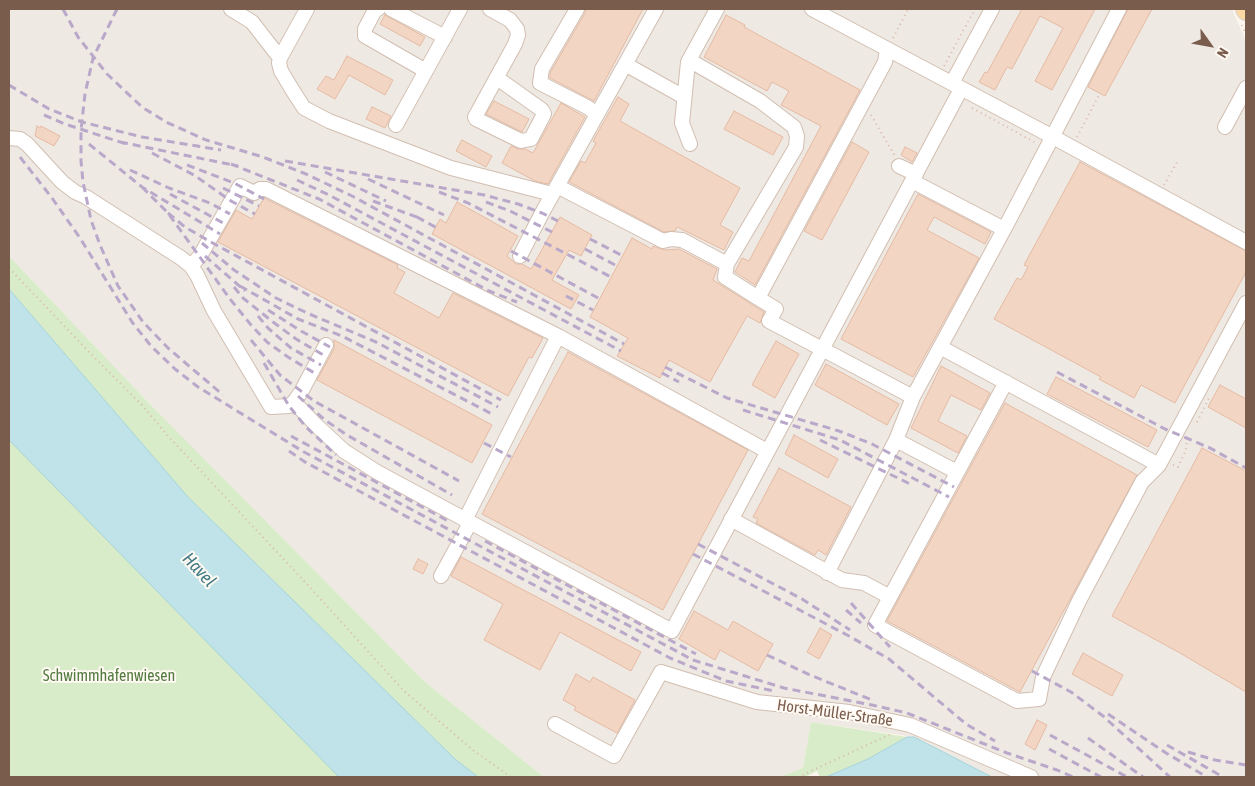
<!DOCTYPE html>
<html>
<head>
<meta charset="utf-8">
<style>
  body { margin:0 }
  #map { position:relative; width:1255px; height:786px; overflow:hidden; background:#fdf6ec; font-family:"Asap Condensed",sans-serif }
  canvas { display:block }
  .frame { position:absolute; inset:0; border:10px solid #7a5c4d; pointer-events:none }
  .north { position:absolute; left:1185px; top:20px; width:50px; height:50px; -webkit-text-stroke:4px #fffaf3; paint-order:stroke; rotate:122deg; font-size:14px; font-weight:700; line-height:20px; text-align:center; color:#7a5c4d }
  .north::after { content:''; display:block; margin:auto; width:18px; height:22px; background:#7a5c4d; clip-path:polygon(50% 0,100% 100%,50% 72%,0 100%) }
</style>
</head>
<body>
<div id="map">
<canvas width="1255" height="786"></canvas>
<div class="frame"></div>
<div class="north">N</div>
</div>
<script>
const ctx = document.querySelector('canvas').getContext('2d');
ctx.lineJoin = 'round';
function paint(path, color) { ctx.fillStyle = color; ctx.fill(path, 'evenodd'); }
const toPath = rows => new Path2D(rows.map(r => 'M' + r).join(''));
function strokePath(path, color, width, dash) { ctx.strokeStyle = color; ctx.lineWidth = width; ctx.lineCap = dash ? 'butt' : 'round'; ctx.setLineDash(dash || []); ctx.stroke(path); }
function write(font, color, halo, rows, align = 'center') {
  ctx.font = font + ' "Asap Condensed",sans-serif'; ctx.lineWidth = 4; ctx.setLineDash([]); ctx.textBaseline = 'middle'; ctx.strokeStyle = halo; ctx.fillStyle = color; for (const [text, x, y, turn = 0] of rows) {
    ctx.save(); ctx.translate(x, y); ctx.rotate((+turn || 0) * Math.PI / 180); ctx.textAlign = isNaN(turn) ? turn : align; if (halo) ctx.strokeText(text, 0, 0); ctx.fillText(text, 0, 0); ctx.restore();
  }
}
paint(toPath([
  [9,9,1232,9,1246,41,1246,777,992,777,914,737,811,722,803,768,779,777,544,777,425,682,146,400,9,256]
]), '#efe9e4');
paint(toPath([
  [9,256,146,400,425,682,544,777,478,777,455,759,188,497,9,289],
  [9,423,351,777,9,777],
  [811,722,907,737,868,759,826,777,820,777,817,771,805,777,779,777,803,768]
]), '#d8ecc9');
const water = toPath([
  [9,289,188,497,455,759,478,777,339,777,9,440,9,289],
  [907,737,914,737,992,777,826,777,868,759,907,737]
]);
paint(water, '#bfe3e8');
strokePath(water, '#a5d3da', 1);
const building = toPath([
  [586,9,643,9,594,101,550,78,550,73,585,13,586,9],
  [1022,9,1095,9,1052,90,1035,81,1063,28,1040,16,1012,69,1007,67,995,90,979,82,985,72,987,73,1022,9],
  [1128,9,1152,9,1105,96,1088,87,1128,9],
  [385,15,425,37,420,46,380,24,385,15],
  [726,15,745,25,744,27,860,90,755,285,735,272,742,258,749,261,821,126,781,105,789,91,772,82,767,91,704,57,726,15],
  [347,56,393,80,385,95,349,75,335,99,317,89,326,76,334,80,347,56],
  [618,97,629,104,620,121,740,188,720,225,733,232,724,250,677,227,675,231,664,232,569,182,581,161,585,163,596,143,593,141,618,97],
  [494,101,529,119,522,132,486,114,494,101],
  [561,103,585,117,548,184,535,181,502,163,511,146,518,149,525,149,533,153,561,103],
  [372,107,391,116,385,128,366,119,372,107],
  [734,111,783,137,773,155,724,129,734,111],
  [37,126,40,128,41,126,60,136,54,146,35,136,37,126],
  [462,140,492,156,486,167,456,151,462,140],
  [852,142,869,152,822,240,804,231,852,142],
  [905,147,917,153,912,162,901,155,905,147],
  [1080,162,1246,251,1246,272,1175,403,1141,385,1134,398,1099,379,1101,377,994,319,1017,278,1021,280,1028,267,1024,265,1080,162],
  [918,194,991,232,985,244,934,217,927,230,979,258,913,377,841,339,918,194],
  [264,198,398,265,397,268,405,272,394,293,439,318,453,293,543,338,532,358,529,357,508,396,218,242,236,210,252,219,264,198],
  [457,202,518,236,507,256,516,264,522,264,531,269,560,217,592,235,581,256,569,250,552,280,579,295,571,309,432,234,440,219,446,223,457,202],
  [632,238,652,249,653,246,664,250,679,249,717,269,713,280,764,312,760,323,747,316,710,382,669,360,660,378,617,356,628,338,590,317,632,238],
  [334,340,492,425,472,463,317,380,334,349,334,340],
  [776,341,799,354,775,398,752,385,776,341],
  [568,352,748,450,663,610,482,514,568,352],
  [826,364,899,404,887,425,815,385,826,364],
  [941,366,990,393,981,410,951,395,938,421,967,436,958,453,911,428,941,366],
  [1056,377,1157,430,1148,447,1047,394,1056,377],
  [1220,385,1246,399,1246,428,1208,407,1220,385],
  [1005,403,1137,475,1020,692,887,621,1005,403],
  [794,435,838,459,828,478,785,454,794,435],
  [1202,448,1246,471,1246,692,1180,653,1112,616,1202,448],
  [779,468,851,507,826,555,818,550,815,555,756,523,758,519,753,517,779,468],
  [461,557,641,652,631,671,560,632,540,670,484,640,503,604,451,576,461,557],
  [418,559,428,564,423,574,413,569,418,559],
  [694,611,728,630,733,621,773,644,758,671,720,650,715,660,679,639,694,611],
  [820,628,832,635,819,659,807,652,820,628],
  [1083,653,1123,675,1112,696,1072,674,1083,653],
  [576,674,590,682,593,677,635,700,617,733,574,710,576,707,563,700,576,674],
  [1037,720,1047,725,1035,750,1025,744,1037,720]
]);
paint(building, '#f3d5c3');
strokePath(building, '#e6bba3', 1);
const minor = toPath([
  [231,9,252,22,280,58],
  [307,9,280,58,279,63,281,71,293,91,304,108,329,121,451,168,552,194],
  [378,9,375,10,365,29,365,36,426,71],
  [391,9,445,37],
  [490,9,510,20,517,29,518,35,515,44,475,117,476,119,521,141,531,139,544,114,542,110,497,78],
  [577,9,542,69,540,83,587,107,597,114],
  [812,9,1053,137,1246,242],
  [887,49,885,62,758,298,776,309,769,321,913,397],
  [689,60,760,101,794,127,797,136,796,147,727,264],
  [625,64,684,97],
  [952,83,992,9],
  [396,125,460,9],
  [1225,127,1246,88],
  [9,138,20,139,27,144,62,182,75,192,86,197,181,258,191,266,197,275,214,311,271,407,289,406,294,402,301,392,326,345],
  [690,144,682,123,688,62,717,9],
  [899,166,916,174],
  [912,181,1004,229],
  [557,186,663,241,671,239,682,240,727,264,725,277,758,298],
  [520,256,542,213,656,9],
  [191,266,200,256,240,186,254,193,260,189,266,189,558,336,465,520],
  [558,336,767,451],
  [940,347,1159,465],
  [1006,382,875,625,1017,701,1039,699,1043,677,1079,601,1142,482,1159,465,1246,303],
  [294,402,316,425,344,451,377,472,672,631,961,89],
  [896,440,957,472],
  [731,519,842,580,864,583,890,597],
  [827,573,896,440,913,397,1007,224,1119,9],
  [441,576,470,523],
  [555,724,614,756,661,672,757,702,849,712,910,725,1031,777]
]);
const major = toPath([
  [1245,9,1246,11]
]);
strokePath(minor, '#d1beb0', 16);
strokePath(major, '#dad1cd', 20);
strokePath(toPath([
  [1242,25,1246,35],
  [893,38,908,9],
  [944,66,975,9],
  [972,108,1036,143],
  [871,115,895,156],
  [1077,137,1100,93],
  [1164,185,1179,159],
  [9,268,91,354,142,405,168,436,306,583,404,691,474,751,511,777],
  [1197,422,1210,396],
  [1173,465,1178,467,1186,450,1187,439],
  [798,777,893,733]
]), '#d9b8a5', 2, [1, 4]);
strokePath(minor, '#fff', 14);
strokePath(major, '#fbd9a5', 18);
strokePath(toPath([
  [63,9,78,37,107,74,142,107,166,122,206,140,263,157,306,174,352,196,624,344],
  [117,9,93,58,85,94,81,130,81,161,83,182,91,220,100,245,118,286,143,322,168,348,223,395],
  [9,85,49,109,82,122,142,137,221,150],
  [44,115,65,124,126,144],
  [120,142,238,166],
  [89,144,142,187,220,234],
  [152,153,194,175,231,201,255,214],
  [20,157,52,198,80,238,132,322,151,346,175,369,198,387,304,452,693,660,784,688,872,705,907,713,1007,753,1057,770,1073,777],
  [285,161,484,195,518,204,542,213,558,221],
  [231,164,319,199,489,291,517,302],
  [187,165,234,183,264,199],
  [130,170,169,188,210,203,230,214],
  [325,172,386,201],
  [368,179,444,215],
  [297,180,329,195,621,351],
  [142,187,168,213,230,299,251,325,267,342,288,357,316,374],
  [223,188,259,206],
  [439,192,468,203,611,277],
  [170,194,225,224],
  [373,201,422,219],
  [486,202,510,211,552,232],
  [168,213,185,227,209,241,501,400],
  [417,217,437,228],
  [590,239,623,256],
  [202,243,234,270,276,298,307,313,376,342,498,407],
  [585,249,617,266],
  [511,251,600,299],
  [205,256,245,291],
  [240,286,298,319,342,336,494,415],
  [234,287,243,298,273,322,296,339,325,356],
  [566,296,593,310],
  [268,310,301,331,330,347],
  [258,316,268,328,291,348,321,365],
  [251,340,280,375,314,401,459,481],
  [264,363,289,406,306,427,336,455],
  [665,367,727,398,839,431,872,444,954,487],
  [1057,372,1165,429,1210,448,1246,468],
  [662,373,679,382],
  [298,396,325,420,347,435,452,495],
  [743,410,840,440,949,497],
  [291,436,450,522],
  [820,440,910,484],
  [484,443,511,457],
  [289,451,305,462,670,658,726,681,774,691],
  [485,541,696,654],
  [698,544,802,599,850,630],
  [693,554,849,636,889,659,966,724,995,741],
  [851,603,890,647],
  [846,610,861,623],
  [767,655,810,675,872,700],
  [1032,671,1071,692,1103,716,1170,777],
  [1108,714,1166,753,1207,777],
  [1050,735,1127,777],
  [1088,738,1143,777],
  [1167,745,1223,777],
  [1049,749,1101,777],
  [1188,752,1215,760,1246,765]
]), '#b9a8c9', 3, [8, 5]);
write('16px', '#537a41', '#fffaf3', [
  ["Schwimmhafenwiesen",109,676]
]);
write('16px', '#7a5c4d', '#fffaf3', [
  ["Horst-Müller-Straße",835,713,8]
]);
write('italic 18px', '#437c86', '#fffaf3', [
  ["Havel",199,570,47]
]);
</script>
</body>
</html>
